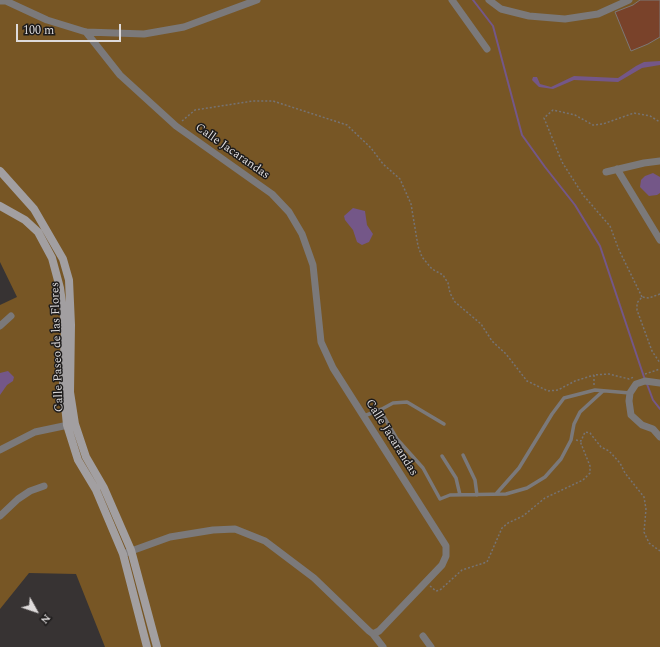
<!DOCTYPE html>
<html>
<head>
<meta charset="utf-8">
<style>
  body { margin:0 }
  #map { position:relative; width:660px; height:647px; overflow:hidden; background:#373333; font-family:Spectral,serif }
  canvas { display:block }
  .north { position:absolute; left:16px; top:591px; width:40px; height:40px; -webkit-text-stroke:3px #1d1b1b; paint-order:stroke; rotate:130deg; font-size:11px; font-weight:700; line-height:16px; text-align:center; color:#dedbdb }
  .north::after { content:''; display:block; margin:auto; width:14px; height:18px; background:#dedbdb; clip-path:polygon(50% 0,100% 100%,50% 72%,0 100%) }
  .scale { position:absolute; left:16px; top:24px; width:105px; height:18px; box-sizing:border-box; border:2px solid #dedbdb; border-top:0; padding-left:5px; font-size:12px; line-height:14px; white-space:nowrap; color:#dedbdb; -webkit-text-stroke:3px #1d1b1b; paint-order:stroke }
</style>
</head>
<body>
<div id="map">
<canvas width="660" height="647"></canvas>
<div class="north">N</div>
<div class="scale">100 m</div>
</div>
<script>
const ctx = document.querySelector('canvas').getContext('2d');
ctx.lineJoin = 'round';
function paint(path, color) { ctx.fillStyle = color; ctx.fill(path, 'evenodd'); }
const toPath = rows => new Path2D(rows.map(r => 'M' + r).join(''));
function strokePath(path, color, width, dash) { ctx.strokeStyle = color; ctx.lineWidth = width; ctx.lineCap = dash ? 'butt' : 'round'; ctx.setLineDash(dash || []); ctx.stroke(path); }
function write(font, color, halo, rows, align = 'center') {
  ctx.font = font + ' Spectral,serif'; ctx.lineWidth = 3; ctx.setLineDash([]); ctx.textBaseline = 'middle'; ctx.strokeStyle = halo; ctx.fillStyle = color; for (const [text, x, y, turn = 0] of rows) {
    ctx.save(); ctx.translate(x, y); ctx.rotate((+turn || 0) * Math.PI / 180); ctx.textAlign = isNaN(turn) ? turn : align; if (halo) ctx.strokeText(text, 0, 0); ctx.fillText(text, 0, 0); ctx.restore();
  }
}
paint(toPath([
  [0,0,660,0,660,647,105,647,76,574,29,573,0,609,0,305,17,297,0,262]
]), '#775625');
paint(toPath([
  [660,61,660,65,642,68,618,82,574,80,553,89,539,87,532,80,533,77,537,77,540,84,551,87,574,76,618,78,636,66,644,62],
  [653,173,660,177,660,193,657,195,649,196,640,187,641,180,645,176],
  [353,208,365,211,367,225,373,234,369,242,362,245,357,242,353,230,345,220,344,216],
  [8,371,14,377,13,381,7,385,0,395,0,373]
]), '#745788');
strokePath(toPath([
  [473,0,493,26,522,135,545,167,575,205,600,246,645,380],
  [647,384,653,400,660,409]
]), '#745788', 2);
const building = toPath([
  [640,0,660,0,660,37,648,44,631,51,615,12,633,5,640,0]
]);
paint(building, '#79422a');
strokePath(building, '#7d7876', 1);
strokePath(toPath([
  [182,121,195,110,253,101,273,101,347,125,371,148,383,164,400,179,411,204,418,246,422,257,432,269,443,275,448,283,450,293,455,302,481,324,492,341,506,354,527,381,548,391,558,390,575,381,594,375],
  [660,294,649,298,642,297,637,303,637,310,652,351,660,363],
  [642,297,619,250,610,226,583,195,562,162,544,118,553,110,575,115,593,125,603,124,634,113,650,116,660,122],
  [645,374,660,369],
  [594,385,594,375,609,374,629,379,634,377],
  [576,440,581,441,585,432,590,433,601,447,609,451,620,463,625,473,644,497,646,509,644,532,649,543,660,551],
  [430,586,436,591,440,590,462,570,487,562,502,528,508,523,523,516,545,498,583,480,590,473,590,466,580,441]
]), '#767373', 1.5, [2, 2]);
strokePath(toPath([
  [382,409,393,403,407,402,444,424],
  [364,416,382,409,383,415,397,439,423,468,440,499,450,495,506,494,527,488,545,477,561,459,571,440,574,424,580,412,603,391],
  [463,455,475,480,477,495],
  [442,456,456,478,460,495],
  [496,494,519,468,552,414,564,398,595,390,630,393]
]), '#7b797a', 3.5);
strokePath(toPath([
  [452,0,487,49],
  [489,0,501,9,529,16,565,19,598,14,629,0],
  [0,1,6,1,47,20,86,32,144,34,184,27,257,0],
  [86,32,120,75,176,126,272,194,289,212,302,234,313,265,321,342,333,368,446,546,446,556,442,565,379,631,373,634],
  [617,169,660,240],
  [606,172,644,163,660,161],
  [0,326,11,316],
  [660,383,645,381,636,384,630,393,629,401,631,415,642,425,653,429,660,437],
  [0,450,35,432,73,424],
  [0,516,18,499,30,491,44,486],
  [123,554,170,537,213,530,235,529,265,541,314,578,369,631,373,634,383,647],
  [423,636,431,647]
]), '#7b797a', 7);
strokePath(toPath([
  [0,171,34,209,63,259,69,280,71,325,70,392,75,424,86,457,104,488,131,550,157,647],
  [0,206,25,220,38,232,52,258,60,288,65,324,63,386,67,425,78,460,96,490,123,554,147,647]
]), '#a29fa1', 8);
write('12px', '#dedbdb', '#1d1b1b', [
  ["Calle Jacarandas",232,152,35],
  ["Calle Paseo de las Flores",58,347,-92],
  ["Calle Jacarandas",391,438,58]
]);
</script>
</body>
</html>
